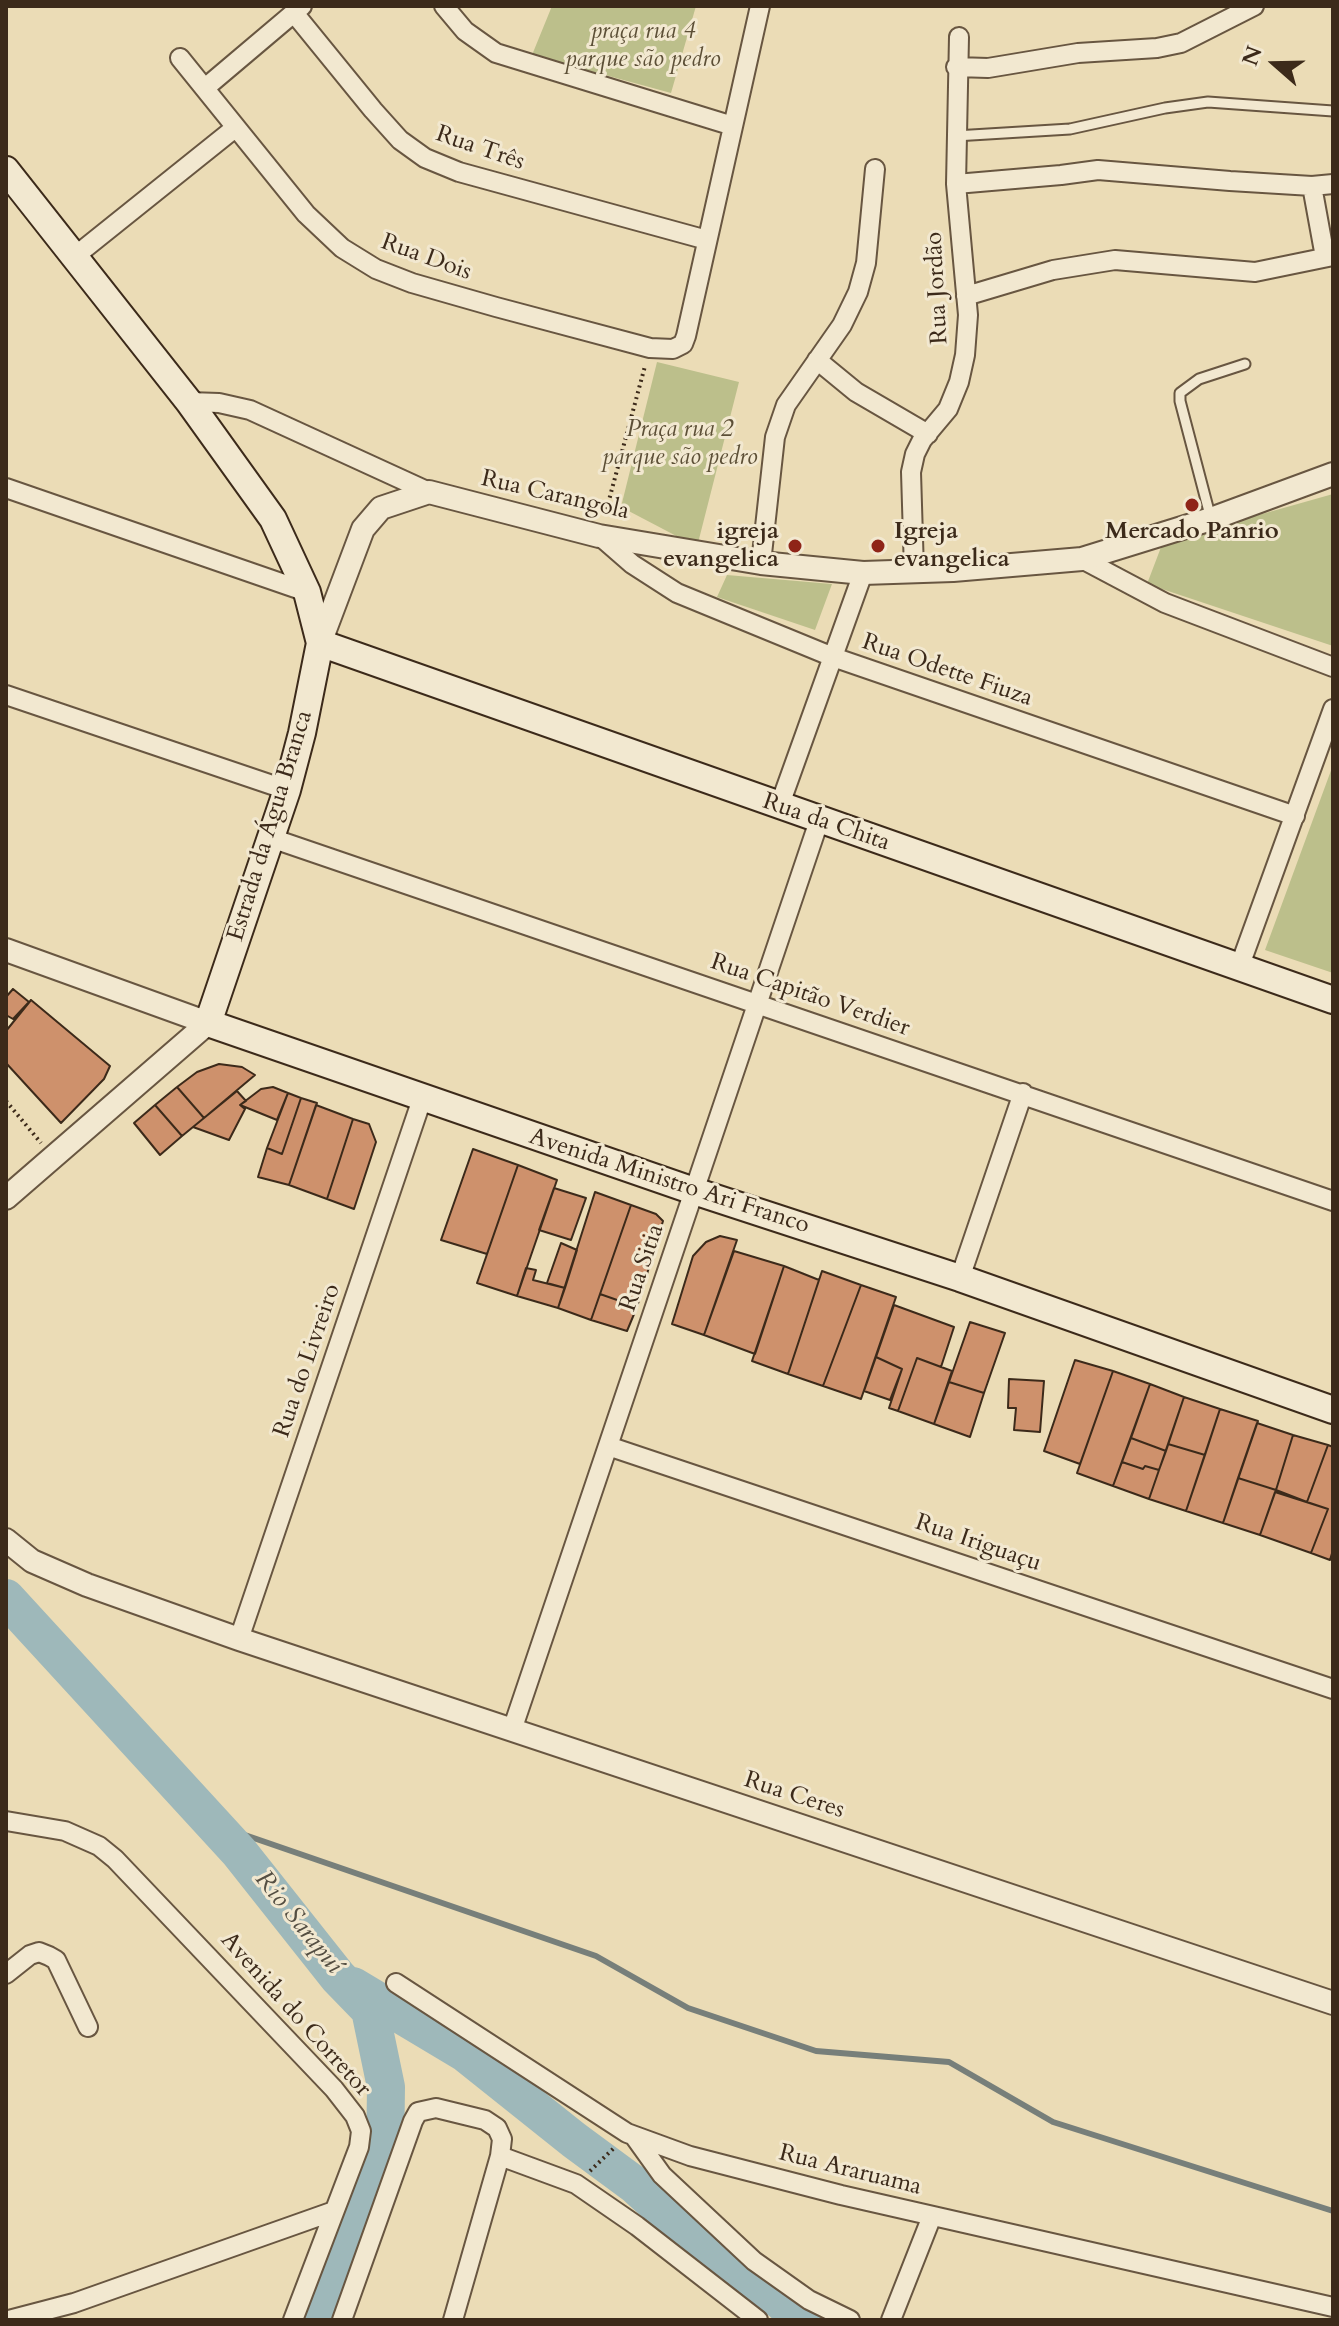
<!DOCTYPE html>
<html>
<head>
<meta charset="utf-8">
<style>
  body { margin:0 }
  #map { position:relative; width:1339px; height:2326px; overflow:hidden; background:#ebdcb6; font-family:Cardo,serif }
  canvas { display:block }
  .frame { position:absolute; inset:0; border:8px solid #3c2a1a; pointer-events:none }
  .north { position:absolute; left:1235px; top:24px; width:80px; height:80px; -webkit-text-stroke:6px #f2e8d0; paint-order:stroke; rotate:290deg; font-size:22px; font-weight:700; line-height:32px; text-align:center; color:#3c2a1a }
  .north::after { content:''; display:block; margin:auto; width:28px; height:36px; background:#3c2a1a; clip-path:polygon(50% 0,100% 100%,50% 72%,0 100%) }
</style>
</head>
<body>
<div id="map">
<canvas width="1339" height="2326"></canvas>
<div class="frame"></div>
<div class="north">N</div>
</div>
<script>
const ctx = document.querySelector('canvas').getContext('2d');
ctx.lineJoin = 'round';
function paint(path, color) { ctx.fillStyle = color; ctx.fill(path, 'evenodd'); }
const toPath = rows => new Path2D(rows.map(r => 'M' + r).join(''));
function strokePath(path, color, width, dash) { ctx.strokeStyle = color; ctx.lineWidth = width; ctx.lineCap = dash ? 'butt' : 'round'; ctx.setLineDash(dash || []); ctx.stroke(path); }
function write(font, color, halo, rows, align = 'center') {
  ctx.font = font + ' Cardo,serif'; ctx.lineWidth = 6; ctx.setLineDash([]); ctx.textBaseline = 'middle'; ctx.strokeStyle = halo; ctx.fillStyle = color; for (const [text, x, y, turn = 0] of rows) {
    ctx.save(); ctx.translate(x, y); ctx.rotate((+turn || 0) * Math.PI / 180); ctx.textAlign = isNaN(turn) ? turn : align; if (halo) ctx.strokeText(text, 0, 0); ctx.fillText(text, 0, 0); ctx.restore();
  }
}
paint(toPath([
  [552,6,696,6,671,93,532,55],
  [657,362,739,382,698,543,684,540,621,507],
  [1333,494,1333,646,1147,584,1163,542],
  [727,575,832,584,815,630,717,597],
  [1333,765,1333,973,1265,950]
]), '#bcbf8b');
strokePath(toPath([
  [191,1801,242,1834,596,1956,688,2008,816,2051,949,2062,1053,2122,1333,2211]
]), '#777f7a', 6);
strokePath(toPath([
  [6,1598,239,1852,338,1977,370,2010,386,2087,385,2161,324,2320],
  [353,1986,465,2053,574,2140,635,2185,710,2253,781,2301,802,2320]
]), '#9eb8ba', 38);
const building = toPath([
  [13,989,29,1002,13,1019,6,1015,6,997,13,989],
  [31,1000,110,1066,104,1079,61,1123,6,1063,6,1031,31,1000],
  [219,1064,242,1067,255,1075,204,1118,177,1087,197,1072,219,1064],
  [177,1087,204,1118,182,1136,155,1105,177,1087],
  [273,1087,288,1093,277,1120,240,1105,261,1089,273,1087],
  [237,1091,246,1101,240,1105,245,1109,229,1140,193,1127,237,1091],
  [288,1093,301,1098,282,1154,267,1148,288,1093],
  [301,1098,317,1103,289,1185,258,1177,267,1148,282,1154,301,1098],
  [155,1105,182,1136,160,1155,134,1123,155,1105],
  [316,1105,353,1119,327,1199,289,1185,316,1105],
  [353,1119,369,1124,376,1142,354,1209,327,1199,353,1119],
  [473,1149,518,1165,487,1254,441,1240,473,1149],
  [518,1165,557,1180,517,1296,477,1283,518,1165],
  [554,1188,586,1198,571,1240,539,1230,554,1188],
  [595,1192,631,1205,591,1320,558,1308,595,1192],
  [631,1205,656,1214,663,1221,637,1307,600,1294,631,1205],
  [720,1236,737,1240,704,1335,672,1324,693,1256,706,1242,720,1236],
  [561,1243,577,1250,565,1288,547,1283,561,1243],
  [734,1251,784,1266,755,1354,704,1335,734,1251],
  [784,1266,819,1280,788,1374,752,1361,784,1266],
  [526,1268,536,1270,533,1280,565,1288,558,1308,517,1296,526,1268],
  [822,1271,861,1285,823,1386,788,1374,822,1271],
  [861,1285,896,1297,861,1399,823,1386,861,1285],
  [600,1294,637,1307,627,1331,591,1320,600,1294],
  [894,1305,954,1327,941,1367,917,1358,898,1411,889,1408,902,1369,876,1357,894,1305],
  [970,1322,1005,1333,984,1393,949,1382,970,1322],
  [876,1357,902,1369,890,1400,864,1391,876,1357],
  [917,1358,952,1371,934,1424,898,1411,917,1358],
  [1075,1360,1113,1371,1080,1464,1044,1451,1075,1360],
  [1113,1371,1150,1384,1113,1486,1077,1473,1113,1371],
  [1009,1379,1044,1381,1040,1432,1014,1430,1016,1408,1008,1408,1009,1379],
  [949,1382,984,1393,970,1437,934,1424,949,1382],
  [1150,1384,1184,1397,1166,1451,1131,1438,1150,1384],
  [1184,1397,1220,1409,1205,1455,1168,1444,1184,1397],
  [1220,1409,1258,1421,1223,1523,1186,1511,1220,1409],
  [1257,1423,1293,1435,1276,1490,1238,1478,1257,1423],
  [1293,1435,1328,1445,1307,1502,1276,1490,1293,1435],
  [1131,1438,1166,1451,1159,1470,1145,1466,1143,1469,1122,1462,1131,1438],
  [1168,1444,1205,1455,1186,1511,1149,1499,1168,1444],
  [1328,1445,1333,1447,1333,1550,1330,1560,1311,1553,1328,1509,1307,1502,1328,1445],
  [1122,1462,1143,1469,1145,1466,1159,1470,1149,1499,1113,1486,1122,1462],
  [1238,1478,1276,1490,1260,1535,1223,1523,1238,1478],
  [1275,1492,1328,1509,1311,1553,1260,1535,1275,1492]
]);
paint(building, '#ce916c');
strokePath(building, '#3c2a1a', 2);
const service = toPath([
  [955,136,1070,129,1165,108,1208,102,1333,111],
  [1211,519,1180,401,1180,393,1199,379,1245,364]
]);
const minor = toPath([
  [444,6,465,31,496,53,733,126],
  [294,13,373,110,400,140,425,158,459,172,707,240],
  [180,58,306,214,342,248,376,269,412,283,496,307,650,348,673,349,683,344,686,336,760,6],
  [956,67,988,68,1078,53,1157,48,1181,43,1254,6],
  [205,88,302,6],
  [956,184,1061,175,1098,170,1230,181,1312,186,1333,184],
  [1312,186,1325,257],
  [74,257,235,128],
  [966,296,1053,270,1115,260,1255,272,1333,256],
  [817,360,856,392,928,434],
  [189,402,219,403,250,410,429,492],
  [6,488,307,592],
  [601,537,632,564,677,593,833,657,1295,816],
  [1082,559,1165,603,1333,667],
  [761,563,775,437,786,405,842,325,858,292,866,263,875,169],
  [914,571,911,472,915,454,922,440,948,409,959,382,965,355,968,315,956,184,959,37],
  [6,695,287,790],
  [779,807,863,573],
  [271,838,1333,1201],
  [1239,968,1333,709],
  [960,1278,1023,1093],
  [608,1446,1333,1689],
  [239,1639,422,1099],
  [512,1730,819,821],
  [6,1821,65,1831,99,1846,115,1859,334,2089,355,2116,361,2131,359,2147,293,2320],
  [6,1974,30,1955,39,1952,49,1956,56,1960,88,2027],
  [396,1983,627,2133,690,2156,841,2195,1333,2307],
  [634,2136,662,2175,754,2261,809,2300,850,2320],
  [500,2156,576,2184,637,2226,758,2320],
  [9,2320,74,2303,334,2211],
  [342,2320,413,2121,418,2112,436,2108,485,2120,497,2128,502,2139,500,2156,453,2320],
  [891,2320,932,2216]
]);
const tertiary = toPath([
  [320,643,363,529,381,508,429,492,599,536,761,563,863,573,953,570,1082,559,1211,519,1333,474],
  [6,950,208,1023,6,1198],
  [6,1540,32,1561,87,1585,239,1639,1333,2003]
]);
const secondary = toPath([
  [6,170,189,402,273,519,307,592,320,643,302,733,287,790,208,1023,694,1191,960,1278,1333,1410],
  [320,643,1333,1000]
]);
strokePath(service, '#685641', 13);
strokePath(minor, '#685641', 22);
strokePath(tertiary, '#685641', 26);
strokePath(secondary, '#3c2a1a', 30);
strokePath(toPath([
  [605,515,645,366],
  [6,1101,41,1143],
  [590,2171,615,2147]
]), '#3c2a1a', 4, [2, 4]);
strokePath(service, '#f2e8d0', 9);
strokePath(minor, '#f2e8d0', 18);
strokePath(tertiary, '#f2e8d0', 22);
strokePath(secondary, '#f2e8d0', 26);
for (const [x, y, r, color] of [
  [1192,505,8,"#8f2418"],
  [795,546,8,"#8f2418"],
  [878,546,8,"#8f2418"]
]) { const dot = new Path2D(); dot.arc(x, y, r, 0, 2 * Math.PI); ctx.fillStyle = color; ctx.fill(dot); strokePath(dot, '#f2e8d0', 3); }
write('italic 24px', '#5c4f36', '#f2e8d0', [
  ["praça rua 4",643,32],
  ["parque são pedro",643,60],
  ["Praça rua 2",680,430],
  ["parque são pedro",680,458]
]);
write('24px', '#3c2a1a', '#f2e8d0', [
  ["Rua Três",480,149,19],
  ["Rua Dois",426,258,20],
  ["Rua Jordão",938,288,-93],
  ["Rua Carangola",555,496,13],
  ["Rua Odette Fiuza",947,671,19],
  ["Rua da Chita",826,823,19],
  ["Estrada da Água Branca",271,826,-73],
  ["Rua Capitão Verdier",810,996,19],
  ["Avenida Ministro Ari Franco",669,1182,18],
  ["Rua Sitia",643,1268,-71],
  ["Rua do Livreiro",308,1361,-71],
  ["Rua Iriguaçu",978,1544,19],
  ["Rua Ceres",794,1796,18],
  ["Avenida do Corretor",295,2015,48],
  ["Rua Araruama",850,2171,14]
]);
write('bold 24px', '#3c2a1a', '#f2e8d0', [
  ["igreja",779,532],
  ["evangelica",779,560],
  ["Igreja",894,532,"left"],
  ["evangelica",894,560,"left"],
  ["Mercado Panrio",1192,532,"center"]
], 'right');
write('italic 26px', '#544e42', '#f2e8d0', [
  ["Rio Sarapuí",298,1923,51]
]);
</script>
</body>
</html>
